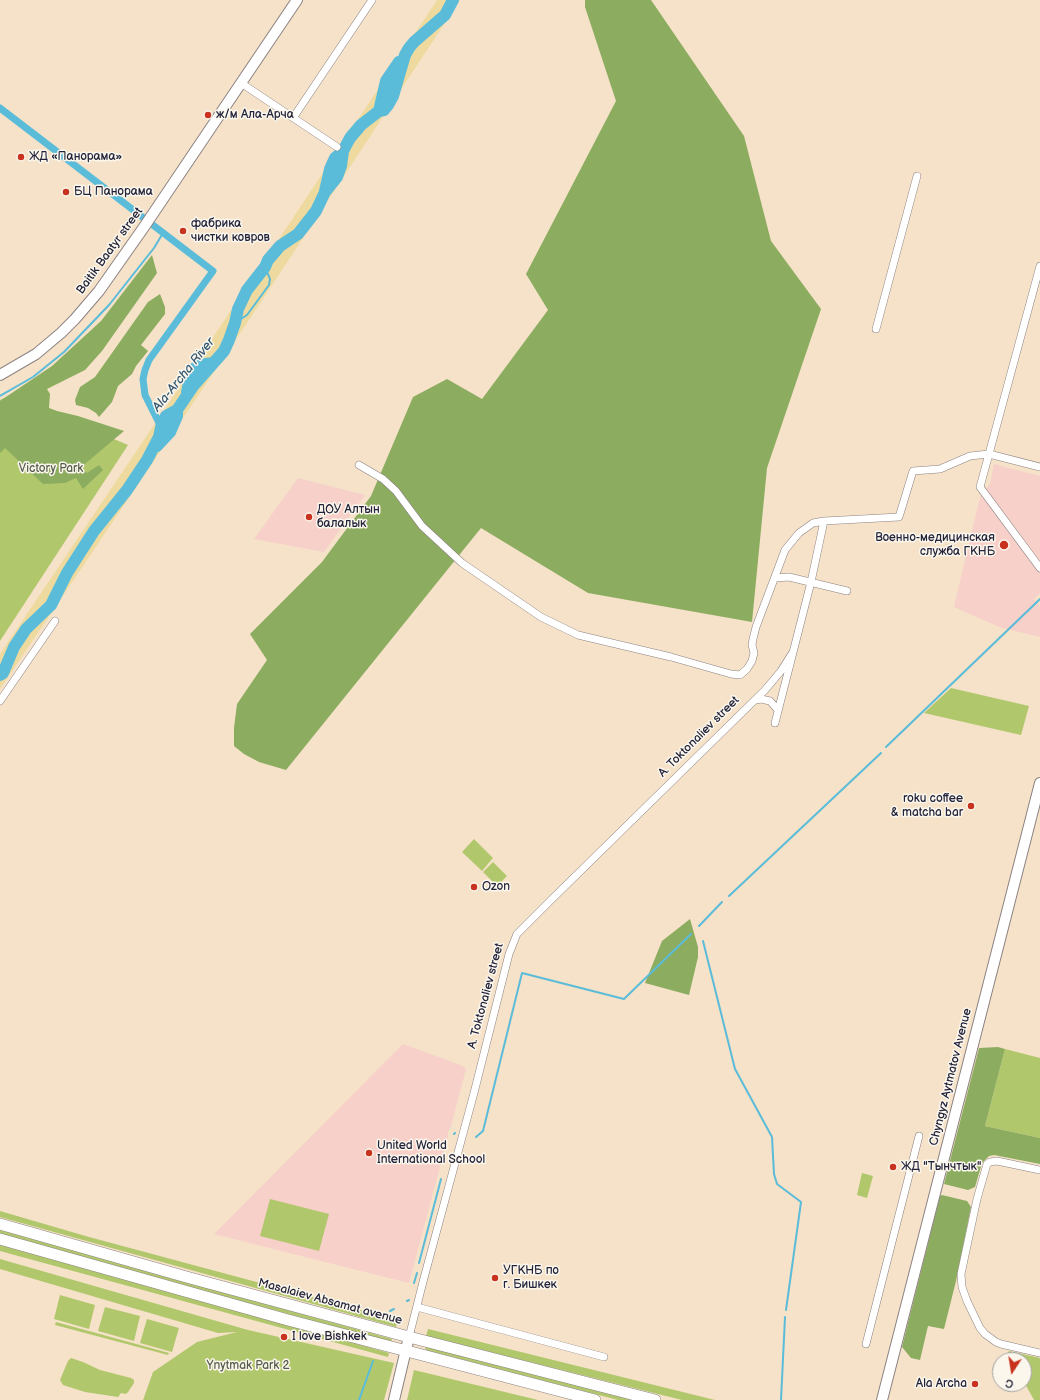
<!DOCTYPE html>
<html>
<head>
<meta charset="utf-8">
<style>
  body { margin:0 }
  #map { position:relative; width:1040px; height:1400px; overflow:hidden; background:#f5e2c8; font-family:"Balsamiq Sans",sans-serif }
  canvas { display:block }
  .north { position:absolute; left:992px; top:1352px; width:40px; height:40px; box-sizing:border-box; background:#fbf7ec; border:1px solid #a4a2a5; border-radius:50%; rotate:192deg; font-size:11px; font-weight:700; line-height:16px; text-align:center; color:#22223b }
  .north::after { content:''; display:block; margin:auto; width:14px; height:18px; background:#c8321e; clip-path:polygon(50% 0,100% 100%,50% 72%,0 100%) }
</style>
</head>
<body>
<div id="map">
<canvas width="1040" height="1400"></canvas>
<div class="north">С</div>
</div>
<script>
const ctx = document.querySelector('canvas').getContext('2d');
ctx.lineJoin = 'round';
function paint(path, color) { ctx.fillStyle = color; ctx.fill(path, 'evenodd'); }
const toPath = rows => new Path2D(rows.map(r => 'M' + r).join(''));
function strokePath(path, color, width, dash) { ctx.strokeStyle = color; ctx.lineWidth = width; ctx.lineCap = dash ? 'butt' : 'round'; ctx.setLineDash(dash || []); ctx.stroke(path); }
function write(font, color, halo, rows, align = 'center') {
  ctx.font = font + ' "Balsamiq Sans",sans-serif'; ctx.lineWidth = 3; ctx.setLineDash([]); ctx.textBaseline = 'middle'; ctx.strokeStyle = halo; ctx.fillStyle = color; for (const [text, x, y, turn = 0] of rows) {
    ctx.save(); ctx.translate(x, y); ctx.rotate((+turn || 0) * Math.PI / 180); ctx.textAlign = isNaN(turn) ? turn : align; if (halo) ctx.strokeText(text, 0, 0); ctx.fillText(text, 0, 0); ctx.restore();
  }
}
paint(toPath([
  [994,464,1040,476,1040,593,1034,599,1040,606,1040,637,999,627,954,607,980,497,990,484],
  [298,478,365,495,324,552,254,539],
  [403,1044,463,1066,466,1069,451,1126,448,1132,448,1137,409,1283,214,1234]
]), '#f7d0c9');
paint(toPath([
  [10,395,128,445,0,641,0,400],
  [951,688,1029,706,1021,735,924,713],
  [474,839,493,858,482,871,462,852],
  [493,862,507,876,497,886,483,872],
  [1005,1049,1040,1058,1040,1138,985,1126],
  [862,1173,873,1176,867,1198,857,1195],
  [270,1199,329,1214,319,1251,260,1236],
  [0,1211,89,1237,398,1320,396,1327,0,1217],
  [0,1230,392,1339,391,1342,248,1303,20,1239,0,1234],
  [0,1244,389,1353,388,1357,0,1251],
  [0,1259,248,1330,394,1363,384,1400,143,1400,153,1372,197,1342,237,1332,218,1333,0,1269],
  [60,1295,95,1305,89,1329,54,1319],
  [105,1307,140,1316,134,1341,98,1331],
  [147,1319,179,1328,172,1352,140,1343],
  [56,1322,169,1353,168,1355,55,1325],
  [428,1329,715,1400,682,1400,426,1336],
  [425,1346,633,1400,618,1400,426,1350],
  [1009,1351,1040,1358,1040,1400,1034,1400,1024,1382,1024,1360,1012,1360,1008,1353],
  [71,1358,83,1362,100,1370,131,1378,134,1380,134,1383,128,1392,126,1394,121,1393,118,1397,85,1392,63,1385,60,1380,68,1361],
  [414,1370,538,1400,407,1400]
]), '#b1c76c');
paint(toPath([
  [585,0,651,0,744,136,771,241,821,309,767,468,752,622,588,593,481,528,286,770,259,762,244,754,234,746,234,728,237,704,267,660,250,634,322,562,371,496,413,397,447,379,482,399,548,310,526,274,616,101,585,7],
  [152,255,157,273,102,351,85,370,47,389,50,394,49,408,57,411,78,416,124,431,80,468,87,473,99,465,103,470,83,489,76,478,65,483,43,484,5,448,0,453,0,401,52,366,101,321],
  [160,294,165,307,165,314,141,345,148,351,136,366,132,374,118,386,112,402,99,417,96,413,88,408,76,405,75,400,80,387,95,377,148,302],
  [690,919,698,947,698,957,689,995,645,983,662,941],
  [998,1047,1005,1049,985,1126,1040,1138,1040,1164,994,1155,989,1156,982,1163,975,1187,968,1190,944,1184,979,1048],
  [942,1195,967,1201,971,1207,956,1281,944,1329,928,1326,920,1360,911,1358,902,1347,940,1196]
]), '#8cac60');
paint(toPath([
  [437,0,460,0,251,317,0,689,0,654,287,227]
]), '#eeda9e');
strokePath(toPath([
  [235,323,247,315,269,285,270,279,265,267],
  [0,396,33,377,64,352,109,305,154,248,163,233],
  [886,747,1040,599],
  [729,896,881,753],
  [699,926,722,902],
  [703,941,735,1069,772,1137,774,1174,777,1184,801,1202,786,1310],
  [454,1134,455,1133],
  [476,1137,483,1131,522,973,624,999,691,934],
  [419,1263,441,1179],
  [414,1283,417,1273],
  [407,1301,409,1300],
  [390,1311,394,1309],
  [359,1400,373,1361],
  [781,1400,785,1317]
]), '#5bbcda', 2);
strokePath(toPath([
  [0,108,213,271,149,360,145,370,143,379,145,395,161,427]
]), '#5bbcda', 7);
strokePath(toPath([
  [379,111,386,81,399,62],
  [325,191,330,169,335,158,343,151],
  [187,392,191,373,195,368,199,365,213,363],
  [157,446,170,432,177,416,177,410],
  [0,675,3,673,14,647,26,629,51,605,67,573,94,531,127,490,147,460,159,437,162,423,166,416,177,410,194,385,224,351,229,340,235,323,238,309,247,290,265,267,268,260,280,246,298,234,316,211,325,192,337,177,341,166,343,151,350,138,361,125,379,111,384,110,388,105,393,96,405,55,409,48,414,42,445,15,453,0]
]), '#5bbcda', 12);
const street = toPath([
  [241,83,337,147],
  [293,118,372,0],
  [1040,266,980,487,1040,568],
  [876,329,917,176],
  [359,465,383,479,396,491,422,526,462,563,541,617,578,635,671,657,731,674,740,675,747,669,752,661,754,653,752,645,753,639,756,627,785,550,799,533,813,523,824,521,899,517,913,471,940,469,970,456,989,454,1040,467],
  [775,578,789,577,847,591],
  [756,700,761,699,770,701,778,710],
  [0,701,55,621],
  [775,723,811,582,824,521],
  [1040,1170,997,1161,990,1162,987,1164,977,1199,961,1274,962,1287,967,1301,980,1328,985,1334,996,1342,1001,1344,1040,1353],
  [417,1307,604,1357],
  [409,1337,424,1278,474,1093,509,954,517,934,551,900,765,690,781,671,793,652],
  [866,1344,919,1136]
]);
const secondary = toPath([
  [0,375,36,354,61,333,75,319,99,291,144,227,297,0],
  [394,1400,409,1337],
  [882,1400,1040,783]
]);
const primary = toPath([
  [0,1224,190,1278,409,1337,655,1400],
  [0,1239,288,1320,595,1400]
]);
strokePath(street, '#8c8282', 8);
strokePath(secondary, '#8c8282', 12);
strokePath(primary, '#8c8282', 12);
strokePath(street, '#fff', 7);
strokePath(secondary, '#fff', 10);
strokePath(primary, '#fff', 11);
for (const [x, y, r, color] of [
  [208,115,4,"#c8321e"],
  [21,157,4,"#c8321e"],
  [66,192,4,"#c8321e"],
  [183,231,4,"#c8321e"],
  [309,517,4,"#c8321e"],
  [1004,545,5,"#c8321e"],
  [971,806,4,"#c8321e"],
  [474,887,4,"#c8321e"],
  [369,1153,4,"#c8321e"],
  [893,1167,4,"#c8321e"],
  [495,1278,4,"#c8321e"],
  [284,1337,4,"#c8321e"],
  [975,1384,4,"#c8321e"]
]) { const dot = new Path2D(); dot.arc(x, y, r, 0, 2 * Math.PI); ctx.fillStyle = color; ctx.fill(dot); strokePath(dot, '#fbf7ec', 1.5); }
write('12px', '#22223b', '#fbf7ec', [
  ["ж/м Ала-Арча",216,115],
  ["ЖД «Панорама»",29,157],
  ["БЦ Панорама",74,192],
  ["фабрика",191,224],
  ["чистки ковров",191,238],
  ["ДОУ Алтын",317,510],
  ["балалык",317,524],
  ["Военно-медицинская",995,538,"right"],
  ["служба ГКНБ",995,552,"right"],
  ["roku coffee",963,799,"right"],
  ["& matcha bar",963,813,"right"],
  ["Ozon",482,887],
  ["United World",377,1146],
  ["International School",377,1160],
  ["ЖД \"Тынчтык\"",901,1167],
  ["УГКНБ по",503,1271],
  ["г. Бишкек",503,1285],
  ["I love Bishkek",292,1337],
  ["Ala Archa",967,1384,"right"]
], 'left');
write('12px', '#22223b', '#fbf7ec', [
  ["Baitik Baatyr street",110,251,-54],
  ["A. Toktonaliev street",699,737,-45],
  ["A. Toktonaliev street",486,996,-75],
  ["Chyngyz Aytmatov Avenue",951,1077,-76],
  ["Masalaiev Absamat avenue",330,1302,15]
]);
write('12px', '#545c4c', '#fbf7ec', [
  ["Victory Park",51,469],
  ["Ynytmak Park 2",248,1366]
]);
write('italic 13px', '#365873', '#fbf7ec', [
  ["Ala-Archa River",184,375,-51]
]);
</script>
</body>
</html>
